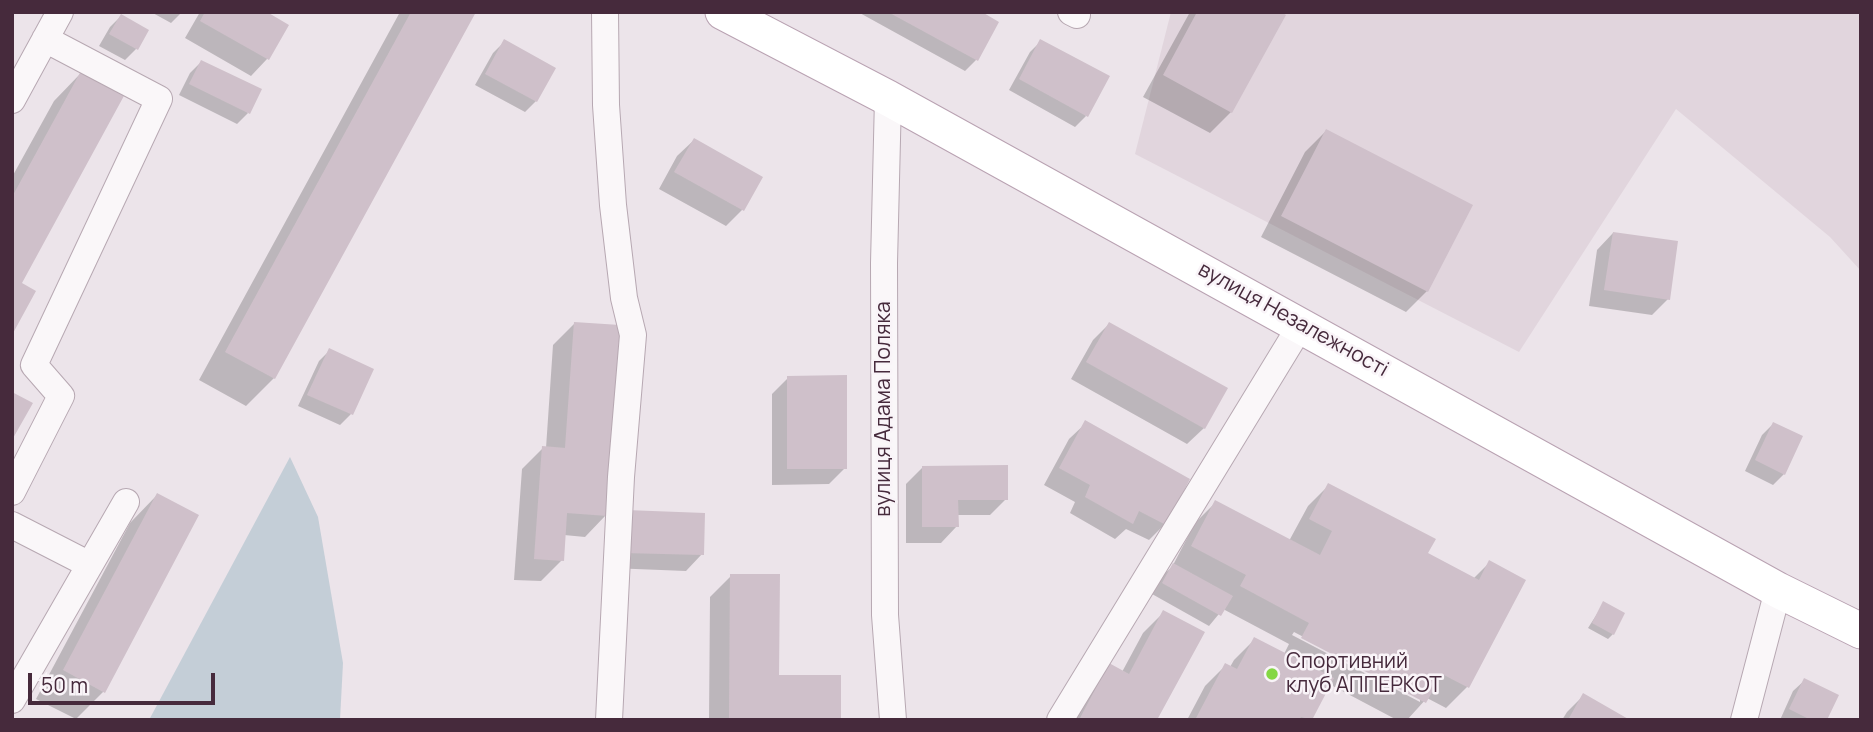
<!DOCTYPE html>
<html>
<head>
<meta charset="utf-8">
<style>
  body { margin:0 }
  #map { position:relative; width:1873px; height:732px; overflow:hidden; background:#ece4ea; font-family:Manrope,sans-serif }
  canvas { display:block }
  .frame { position:absolute; inset:0; border:14px solid #462a3c; pointer-events:none }
  .scale { position:absolute; left:28px; top:673px; width:187px; height:32px; box-sizing:border-box; border:4px solid #462a3c; border-top:0; padding-left:9px; font-size:21px; line-height:24px; white-space:nowrap; color:#462a3c; -webkit-text-stroke:5px #f9f4f8; paint-order:stroke }
</style>
</head>
<body>
<div id="map">
<canvas width="1873" height="732"></canvas>
<div class="frame"></div>
<div class="scale">50 m</div>
</div>
<script>
const ctx = document.querySelector('canvas').getContext('2d');
ctx.lineJoin = 'round';
function paint(path, color) { ctx.fillStyle = color; ctx.fill(path, 'evenodd'); }
const toPath = rows => new Path2D(rows.map(r => 'M' + r).join(''));
function strokePath(path, color, width, dash) { ctx.strokeStyle = color; ctx.lineWidth = width; ctx.lineCap = dash ? 'butt' : 'round'; ctx.setLineDash(dash || []); ctx.stroke(path); }
function write(font, color, halo, rows, align = 'center') {
  ctx.font = font + ' Manrope,sans-serif'; ctx.lineWidth = 5; ctx.setLineDash([]); ctx.textBaseline = 'middle'; ctx.strokeStyle = halo; ctx.fillStyle = color; for (const [text, x, y, turn = 0] of rows) {
    ctx.save(); ctx.translate(x, y); ctx.rotate((+turn || 0) * Math.PI / 180); ctx.textAlign = isNaN(turn) ? turn : align; if (halo) ctx.strokeText(text, 0, 0); ctx.fillText(text, 0, 0); ctx.restore();
  }
}
paint(toPath([
  [1171,12,1861,12,1861,271,1830,237,1676,109,1519,352,1135,154]
]), '#e1d5dd');
paint(toPath([
  [290,457,318,517,343,663,340,720,149,720]
]), '#c4ced7');
paint(toPath([
  [151,12,182,12,171,23],
  [200,12,264,12,287,25,267,59,251,76,185,38],
  [400,12,474,12,274,378,246,406,199,380],
  [858,12,979,12,997,22,976,60,965,71],
  [1190,12,1277,12,1231,112,1210,133,1143,97],
  [121,16,147,31,136,49,125,60,99,46,110,27],
  [1041,41,1086,116,1075,127,1009,90,1030,52],
  [504,42,536,101,525,112,475,85,493,53],
  [201,62,248,113,237,124,179,95,190,73],
  [81,73,20,284,12,331,12,177,54,101],
  [1326,131,1427,291,1406,312,1261,237,1305,152],
  [694,140,761,177,742,210,726,226,659,189,677,156],
  [1613,233,1668,299,1652,315,1589,306,1597,250],
  [574,324,606,515,585,537,564,535,562,560,541,581,514,580,522,469,543,448,546,448,553,345],
  [1109,324,1204,428,1187,444,1071,379,1093,340],
  [330,350,372,370,351,414,340,425,298,406,319,361],
  [788,378,845,468,829,484,772,485,772,394],
  [1086,423,1165,524,1149,540,1126,529,1115,539,1070,513,1075,502,1044,485,1069,439],
  [1773,424,1784,474,1773,485,1745,471,1762,435],
  [922,468,1006,499,990,515,957,515,957,526,941,543,906,543,906,484],
  [1329,485,1426,554,1473,579,1489,563,1467,687,1446,708,1427,698,1407,720,1397,720,1329,684,1310,720,1187,720,1205,686,1226,665,1230,667,1234,660,1255,639,1284,654,1289,644,1223,609,1209,626,1152,594,1162,576,1172,567,1195,523,1216,502,1289,541,1308,506],
  [1294,632,1420,698,1420,702,1292,635],
  [157,495,103,692,76,719,36,699,130,523],
  [611,528,702,554,686,571,610,568],
  [731,576,777,677,839,720,709,720,710,597],
  [1604,603,1613,634,1608,639,1588,628],
  [1164,612,1155,720,1071,720,1110,666,1122,672,1143,633],
  [1805,680,1825,720,1780,720,1793,691],
  [1583,696,1627,720,1562,720,1567,712]
]), '#0003');
paint(toPath([
  [205,12,267,12,289,25,269,60,200,21],
  [411,12,476,12,275,379,225,352],
  [888,12,982,12,999,22,978,61],
  [1197,12,1281,12,1286,15,1232,113,1163,75],
  [121,14,149,30,138,50,109,34],
  [504,39,556,68,537,102,485,74],
  [1040,39,1110,76,1088,117,1019,79],
  [201,60,262,89,250,114,189,84],
  [81,71,125,94,22,283,36,291,12,335,12,197],
  [1326,129,1473,205,1428,292,1281,216],
  [694,138,763,177,744,211,674,172],
  [1613,232,1678,241,1670,300,1604,290],
  [574,322,620,325,608,516,567,513,564,561,534,559,542,446,565,448],
  [1109,322,1228,388,1205,429,1086,362],
  [329,348,374,369,353,415,307,395],
  [847,375,847,469,787,469,787,376],
  [12,392,33,403,12,440],
  [1085,420,1190,479,1166,525,1139,511,1133,524,1085,497,1090,485,1059,468],
  [1773,422,1803,436,1785,475,1755,460],
  [1008,465,1008,500,958,500,959,527,922,527,922,466],
  [1328,483,1436,539,1428,553,1479,580,1489,560,1526,580,1469,688,1442,674,1426,703,1301,638,1309,623,1240,586,1246,575,1191,546,1215,500,1320,555,1332,531,1309,519],
  [157,493,199,515,105,693,63,670],
  [626,510,705,513,704,555,625,553],
  [1173,563,1233,596,1221,616,1162,583],
  [730,574,780,574,779,675,841,675,841,720,729,720],
  [1603,601,1625,613,1614,635,1592,623],
  [1163,610,1205,632,1157,720,1079,720,1109,663,1129,674],
  [1254,637,1334,678,1312,720,1301,717,1299,720,1195,720,1225,663,1237,669],
  [1804,678,1839,695,1827,720,1811,720,1789,709],
  [1583,693,1630,720,1568,720]
]), '#cfc0ca');
const minor = toPath([
  [605,12,606,105,613,205,624,298,633,335,621,477,609,720],
  [1071,12,1077,15],
  [888,98,884,263,885,615,893,720],
  [12,100,60,12],
  [12,492,61,396,34,365,159,99,45,39],
  [12,525,88,564],
  [12,700,126,502],
  [1060,720,1301,325],
  [1744,720,1778,590]
]);
const major = toPath([
  [723,12,888,98,1778,590,1861,631]
]);
strokePath(minor, '#b7a8b2', 28);
strokePath(major, '#b9a2b2', 37);
strokePath(minor, '#faf7f9', 26);
strokePath(major, '#fff', 35);
for (const [x, y, r, color] of [
  [1272,674,7,"#84d743"]
]) { const dot = new Path2D(); dot.arc(x, y, r, 0, 2 * Math.PI); ctx.fillStyle = color; ctx.fill(dot); strokePath(dot, '#f9f4f8', 2.5); }
write('21px', '#462a3c', '#f9f4f8', [
  ["вулиця Незалежності",1293,320,29],
  ["вулиця Адама Поляка",884,409,-90]
]);
write('21px', '#462a3c', '#f9f4f8', [
  ["Спортивний",1286,662],
  ["клуб АППЕРКОТ",1286,686]
], 'left');
</script>
</body>
</html>
